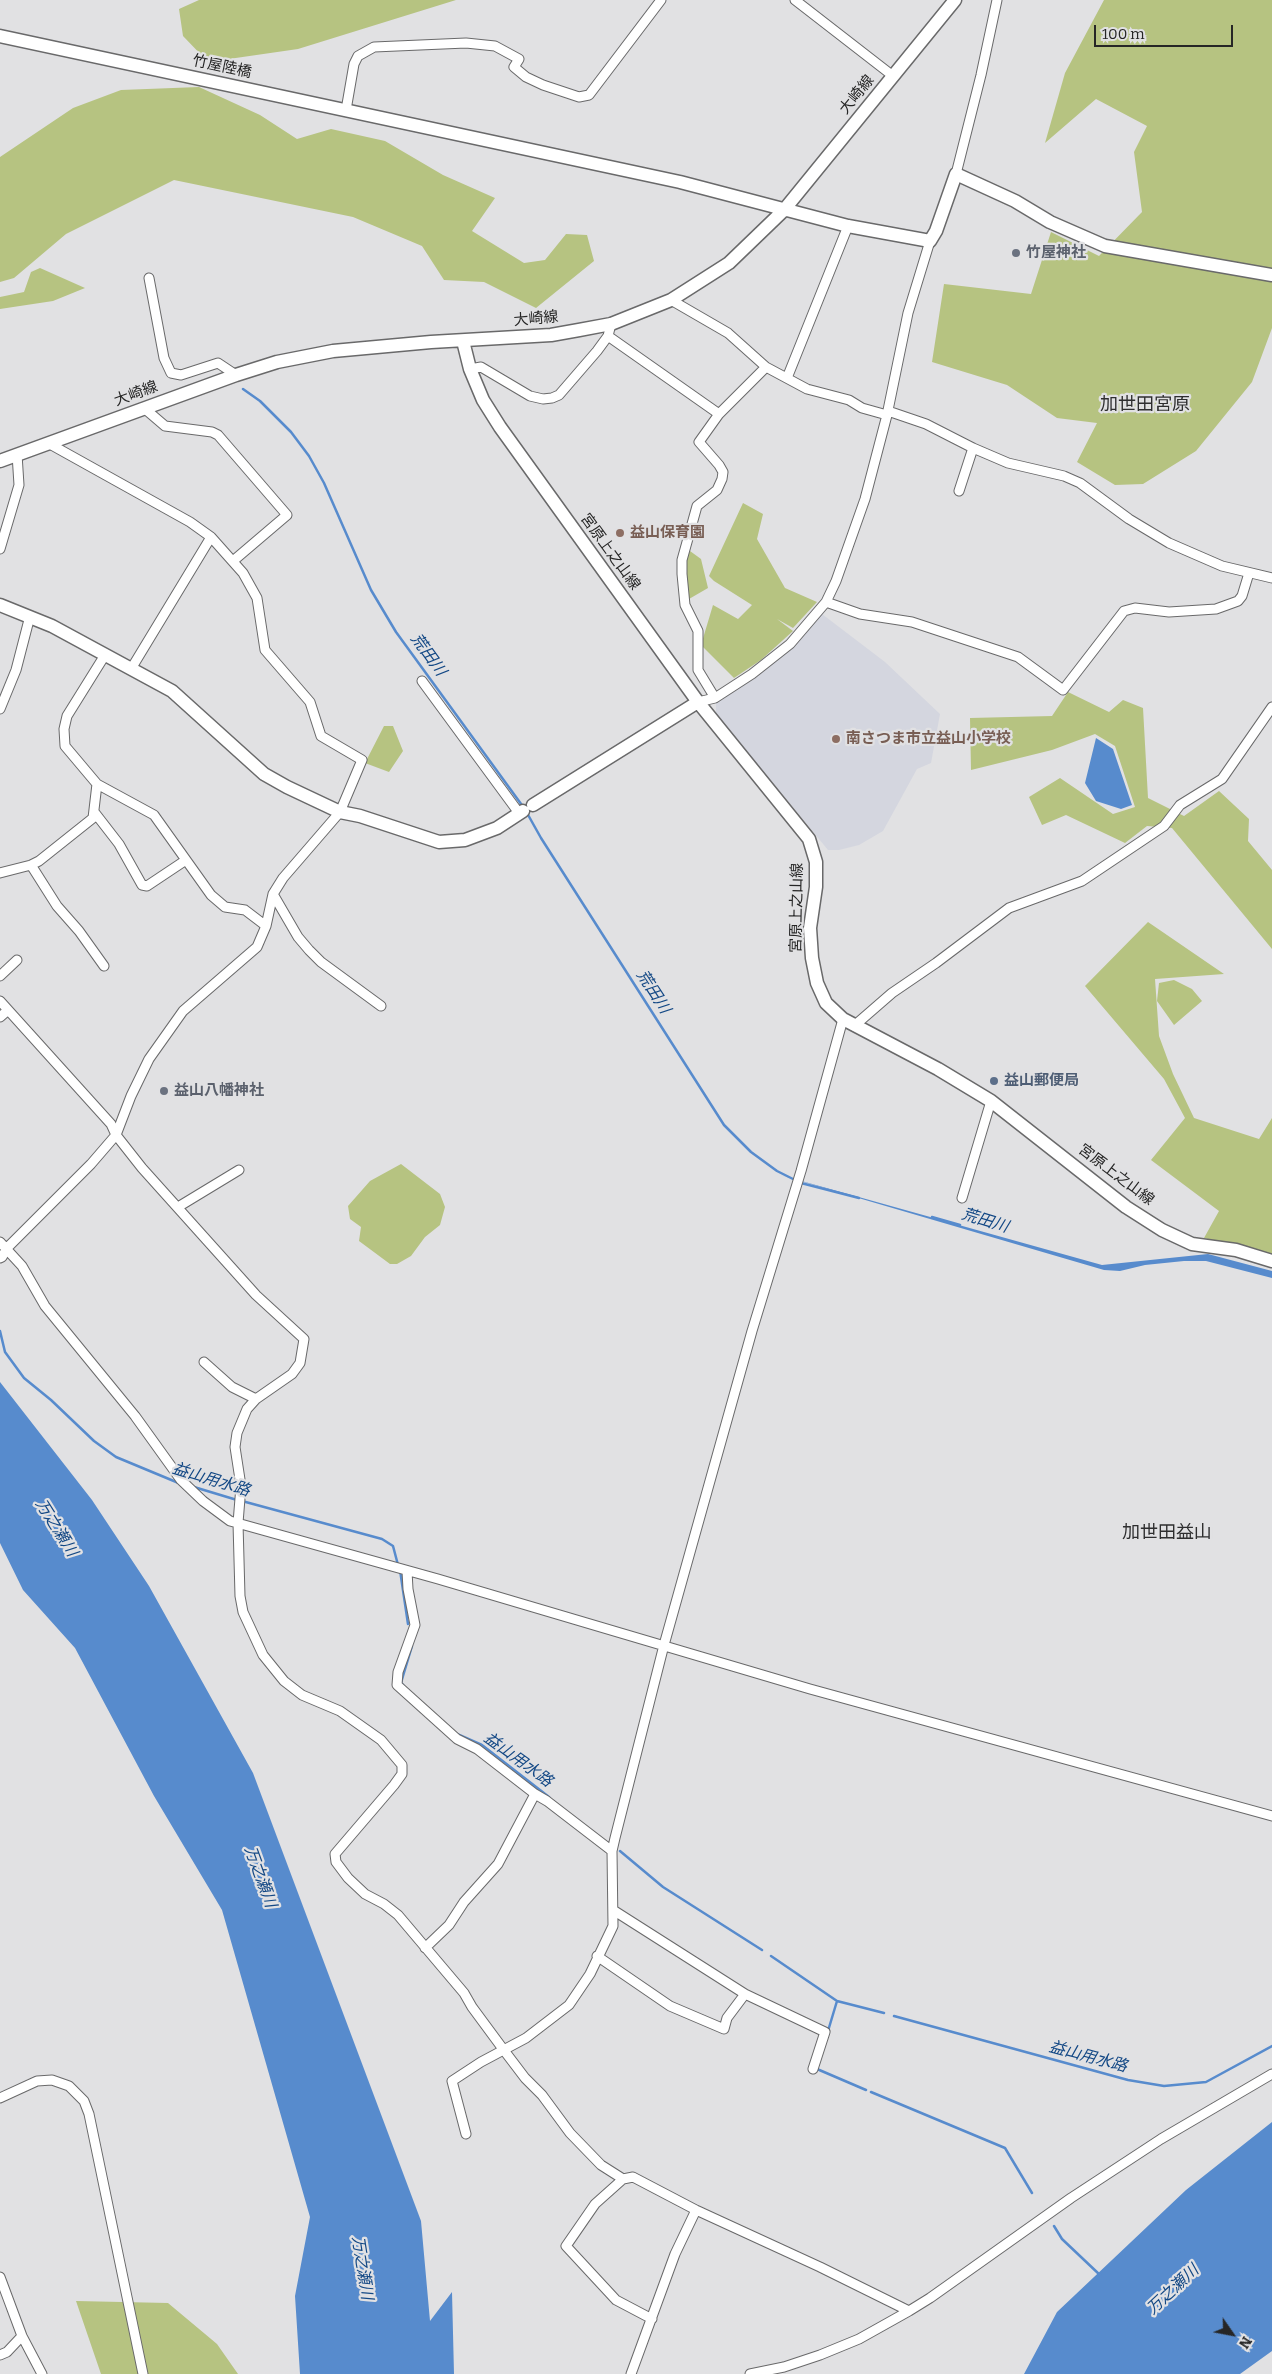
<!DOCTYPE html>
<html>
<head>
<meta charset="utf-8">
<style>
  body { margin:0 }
  #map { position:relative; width:1272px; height:2374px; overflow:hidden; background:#e1e1e3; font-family:Bitter,serif }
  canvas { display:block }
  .north { position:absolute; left:1207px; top:2309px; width:50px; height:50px; -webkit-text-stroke:4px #e1e1e3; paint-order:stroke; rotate:123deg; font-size:14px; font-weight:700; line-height:20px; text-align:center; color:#262626 }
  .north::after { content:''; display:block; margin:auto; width:18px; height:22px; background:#262626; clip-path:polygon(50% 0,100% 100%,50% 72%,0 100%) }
  .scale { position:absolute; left:1094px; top:25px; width:139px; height:22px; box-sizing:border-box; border:2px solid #262626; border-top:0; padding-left:6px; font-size:15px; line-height:18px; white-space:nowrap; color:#262626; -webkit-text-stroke:4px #e1e1e3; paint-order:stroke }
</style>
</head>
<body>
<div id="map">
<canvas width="1272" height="2374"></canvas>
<div class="north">N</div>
<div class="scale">100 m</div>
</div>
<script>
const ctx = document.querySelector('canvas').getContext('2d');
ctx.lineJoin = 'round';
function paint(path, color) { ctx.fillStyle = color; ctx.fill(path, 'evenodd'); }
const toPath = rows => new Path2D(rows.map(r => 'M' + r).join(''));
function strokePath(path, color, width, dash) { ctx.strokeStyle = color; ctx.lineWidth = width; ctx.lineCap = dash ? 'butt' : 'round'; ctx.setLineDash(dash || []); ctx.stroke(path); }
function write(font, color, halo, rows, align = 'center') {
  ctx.font = font + ' Bitter,"Noto Sans JP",serif'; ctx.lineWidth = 4.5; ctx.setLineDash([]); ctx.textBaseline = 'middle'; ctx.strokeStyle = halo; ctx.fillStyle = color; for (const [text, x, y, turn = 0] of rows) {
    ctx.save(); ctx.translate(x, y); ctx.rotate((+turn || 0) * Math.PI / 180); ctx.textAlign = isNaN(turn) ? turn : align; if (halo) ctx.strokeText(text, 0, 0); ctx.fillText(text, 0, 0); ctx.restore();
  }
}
paint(toPath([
  [822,614,885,662,940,714,931,763,917,769,883,831,859,845,839,850,828,850,716,714,716,703,753,679,797,643]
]), '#d4d6df');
paint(toPath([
  [199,0,456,0,298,49,208,62,183,36,179,9],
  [1104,0,1272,0,1272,328,1252,382,1196,451,1143,484,1115,485,1077,462,1097,423,1057,418,1007,385,932,362,944,284,1031,294,1051,232,1099,256,1142,212,1134,152,1147,126,1096,99,1045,143,1065,73],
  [199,87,260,115,297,139,331,129,385,141,443,175,495,198,472,231,524,263,545,260,566,234,587,235,594,261,536,308,484,282,444,280,422,246,353,217,174,180,66,234,14,278,0,282,0,157,73,108,121,90],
  [40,268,85,288,53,301,0,309,0,297,24,292,31,272],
  [743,503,763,514,757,539,785,588,817,602,793,628,777,619,793,631,761,660,734,678,701,645,713,605,738,619,752,605,714,581,709,576],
  [690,551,701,559,708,588,689,599,685,562],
  [1068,692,1109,712,1123,700,1143,708,1148,798,1184,816,1219,791,1249,819,1248,841,1272,870,1272,949,1172,828,1147,826,1125,843,1066,815,1042,825,1029,797,1060,778,1113,814,1135,807,1115,746,1095,734,1052,750,971,770,970,718,1052,716],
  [384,726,393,726,403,751,389,772,365,763],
  [1148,922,1224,974,1155,979,1159,1036,1173,1074,1194,1118,1259,1139,1272,1118,1272,1254,1204,1238,1219,1211,1151,1160,1185,1118,1164,1079,1085,986],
  [1174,980,1192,989,1202,1001,1174,1025,1157,1001,1159,983],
  [401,1164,440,1194,445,1207,440,1225,425,1237,411,1256,397,1264,390,1264,359,1241,361,1227,350,1219,348,1206,370,1181],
  [76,2301,168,2303,217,2344,238,2374,101,2374]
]), '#b6c381');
paint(toPath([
  [1096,738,1113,749,1132,805,1121,809,1096,801,1085,783],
  [780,1175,1102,1265,1208,1254,1272,1271,1272,1278,1206,1261,1184,1261,1145,1265,1120,1271,1104,1270],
  [0,1382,92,1500,149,1586,253,1773,421,2221,430,2321,452,2292,454,2374,300,2374,295,2296,310,2217,222,1910,154,1796,75,1648,23,1590,0,1543],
  [1272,2122,1272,2351,1240,2374,1024,2374,1057,2312,1186,2190]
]), '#578bcd');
strokePath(toPath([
  [243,389,260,401,291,432,309,456,324,483,371,590,396,632,524,808],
  [527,813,541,838,724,1125,751,1152,777,1171,801,1183,859,1198],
  [932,1217,960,1225],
  [0,1331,5,1352,24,1378,51,1400,94,1441,116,1457,181,1484],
  [194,1487,237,1500],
  [242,1501,382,1539,393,1546,398,1565],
  [400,1570,408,1624],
  [403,1685,401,1683,403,1676,412,1646],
  [457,1734,482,1745,549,1797],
  [620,1851,663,1887,762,1950],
  [771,1956,837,2001,884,2013],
  [894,2016,1128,2080,1164,2086,1206,2082,1272,2046],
  [828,2031,837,2001],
  [817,2067,817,2069,866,2090],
  [871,2092,1005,2148,1032,2193],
  [1054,2226,1062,2239,1100,2275]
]), '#578bcd', 2.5);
const street = toPath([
  [795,0,893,76],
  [346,110,354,64,358,56,374,47,466,43,495,46,519,59,514,67,526,77,543,85,579,97,589,95,661,0],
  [956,174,981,75,997,0],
  [149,278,164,358,171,373,181,375,218,363,236,375],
  [671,300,728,333,766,367,807,389,849,400,862,408,887,415],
  [608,336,719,414],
  [470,369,481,367,530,396,543,399,552,398,559,395,597,351,608,336,611,324],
  [787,378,848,226],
  [144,408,165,426,212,432,218,435,287,515,233,561],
  [888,411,926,424,973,448,1008,463,1064,476,1080,483,1129,519,1169,543,1222,566,1272,578],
  [959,491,973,448],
  [0,549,19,485,17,454],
  [826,602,860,614,912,622,1018,657,1063,690,1124,611,1135,608,1169,612,1216,609,1238,601,1242,596,1249,573],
  [131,669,211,537],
  [422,681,519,813],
  [715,698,698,670,698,631,685,605,682,574,682,560,697,506,717,490,722,479,723,472,719,465,699,442,719,414,766,367],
  [698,702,715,698,752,674,790,644,826,602,836,581,865,499,887,415,908,313,930,241],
  [0,709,16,670,30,616],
  [97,784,154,815,211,895,225,907,245,910,266,926],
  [95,813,119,844,142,885,147,886,186,860],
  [31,865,57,906,79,931,104,966],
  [0,873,31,865,39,861,93,818,97,784,65,746,64,729,67,716,105,655],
  [273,894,298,937,309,950,321,962,381,1006],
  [0,976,17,960],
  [0,1001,111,1124,116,1135,142,1168,256,1295,304,1339,300,1363,292,1374,256,1399,247,1409,237,1433,235,1447,241,1486,238,1523,240,1596,243,1612,263,1655,284,1681,302,1695,340,1711,381,1740,402,1765,402,1774,394,1785,335,1854,336,1862,348,1878,365,1894,384,1904,398,1915,464,1993,472,2007,503,2049,525,2078,542,2095,570,2133,601,2165,623,2179],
  [0,1017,8,1010],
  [854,1026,892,993,936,963,1009,908,1082,881,1164,826,1180,805,1222,779,1272,707],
  [962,1198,991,1101],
  [178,1207,239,1170],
  [0,1242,22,1266,45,1306,135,1416,181,1480,203,1501,230,1521,438,1579,810,1689,1272,1816],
  [0,1258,2,1257,7,1248,91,1164,116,1135,131,1096,149,1059,183,1011,257,947,266,926,273,894,283,878,340,812,362,760,321,736,310,702,265,650,257,598,243,573,211,537,190,522,48,443],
  [204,1362,232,1387,256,1399],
  [407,1571,408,1589,415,1625,398,1672,397,1685,457,1739,477,1749,535,1794,498,1864,464,1902,449,1925,425,1948],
  [535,1794,547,1801,612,1851],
  [613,1910,745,1994,825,2032,813,2069],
  [597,1956,670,2006,724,2029,727,2018,745,1994],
  [0,2098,37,2081,52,2080,69,2086,84,2101,89,2114,143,2374],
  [466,2134,452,2081,481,2062,526,2038,569,2005,590,1974,613,1926,612,1851,615,1838,664,1645,752,1331,801,1171,843,1019],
  [0,2277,22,2336,42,2374],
  [652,2319,616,2300,566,2246,595,2204,623,2179,633,2177,696,2210,820,2267,909,2311],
  [0,2355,7,2352,22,2336],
  [631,2374,675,2254,696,2210],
  [750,2374,784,2367,820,2355,859,2339,909,2311,930,2298,1071,2198,1161,2139,1272,2074]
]);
const secondary = toPath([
  [0,36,680,182,848,226,930,241,936,231,956,174,1015,201,1050,222,1105,246,1272,275],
  [463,341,470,369,483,400,500,427,698,702,809,839,816,862,816,887,810,928,812,958,817,983,826,1003,843,1019,938,1069,991,1101,1126,1207,1162,1230,1192,1244,1236,1250,1272,1261],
  [0,461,236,375,277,362,333,351,431,342,551,335,579,330,611,324,671,300,729,263,784,210,955,0],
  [0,605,52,626,172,691,264,774,287,787,340,812,360,816,439,842,465,840,497,828,523,811],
  [533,805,698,702]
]);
strokePath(street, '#69696a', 11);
strokePath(secondary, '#69696a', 15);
strokePath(street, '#fff', 9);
strokePath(secondary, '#fff', 12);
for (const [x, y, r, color] of [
  [1016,253,5,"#6b7280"],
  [620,533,5,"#8d6e63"],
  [836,739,5,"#8d6e63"],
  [994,1081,5,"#5c6f8a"],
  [164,1091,5,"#6b7280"]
]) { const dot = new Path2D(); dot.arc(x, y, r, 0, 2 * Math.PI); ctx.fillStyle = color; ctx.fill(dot); strokePath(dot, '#e1e1e3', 2); }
write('15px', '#262626', '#e1e1e3', [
  ["竹屋陸橋",222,67,12],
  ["大崎線",857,95,-51],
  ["大崎線",536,319,-5],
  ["大崎線",136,394,-20],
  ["宮原上之山線",610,552,54],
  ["宮原上之山線",797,908,-89],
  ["宮原上之山線",1116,1175,37]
]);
write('bold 15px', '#5b616d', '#e1e1e3', [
  ["竹屋神社",1026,253],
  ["益山八幡神社",174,1091]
], 'left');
write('bold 15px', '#785e54', '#e1e1e3', [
  ["益山保育園",630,533],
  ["南さつま市立益山小学校",846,739]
], 'left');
write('bold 15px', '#4e5e75', '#e1e1e3', [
  ["益山郵便局",1004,1081]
], 'left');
write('italic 16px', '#134885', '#e1e1e3', [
  ["荒田川",428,655,54],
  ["荒田川",653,992,57],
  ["荒田川",985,1221,17],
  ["益山用水路",211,1480,17],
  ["万之瀬川",56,1528,58],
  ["益山用水路",518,1760,36],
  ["万之瀬川",260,1877,70],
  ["益山用水路",1088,2057,15],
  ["万之瀬川",362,2268,81],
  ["万之瀬川",1173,2290,-43]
]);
write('18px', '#2e2e2f', '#e1e1e3', [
  ["加世田宮原",1145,405],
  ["加世田益山",1167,1533]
]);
</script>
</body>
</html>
